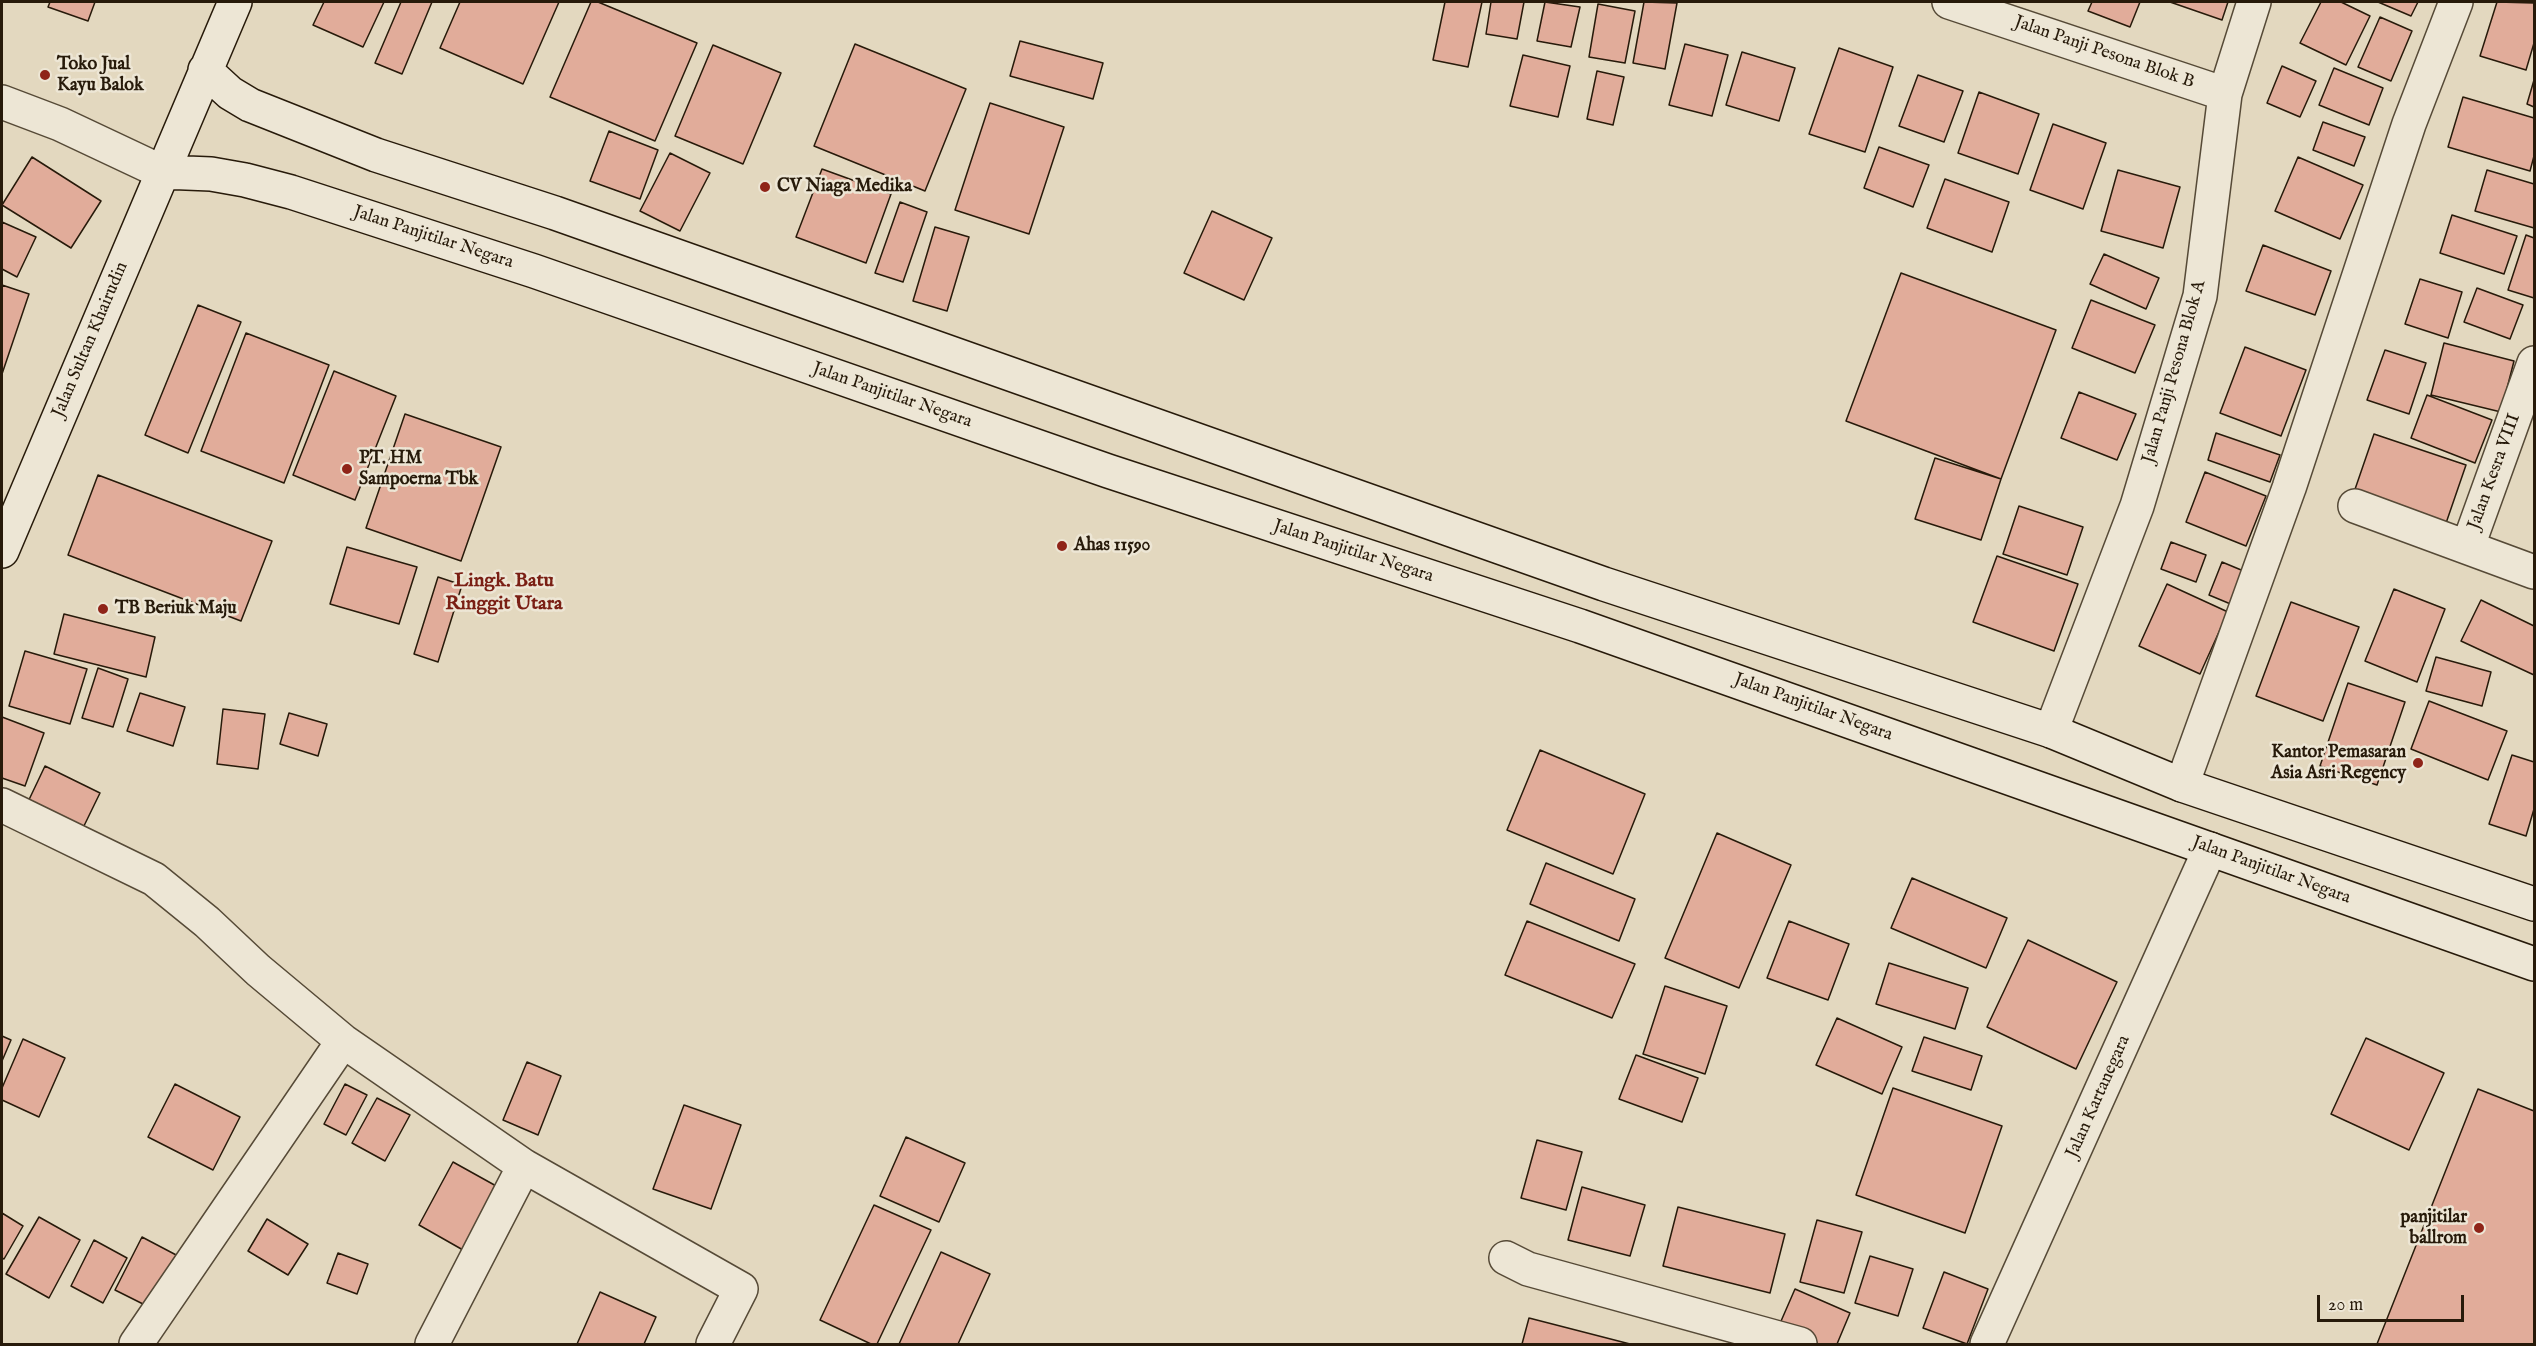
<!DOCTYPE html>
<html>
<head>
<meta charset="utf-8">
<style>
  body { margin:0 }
  #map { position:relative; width:2536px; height:1346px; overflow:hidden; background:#e3d8bf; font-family:"IM FELL English",serif }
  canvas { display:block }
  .frame { position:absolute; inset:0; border:3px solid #271a0a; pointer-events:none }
  .scale { position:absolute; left:2317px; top:1295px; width:147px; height:27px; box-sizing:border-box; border:3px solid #271a0a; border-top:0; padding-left:8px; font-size:18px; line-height:21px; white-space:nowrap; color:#271a0a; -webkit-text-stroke:4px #ede6d5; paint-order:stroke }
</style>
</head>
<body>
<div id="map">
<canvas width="2536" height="1346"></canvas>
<div class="frame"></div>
<div class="scale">20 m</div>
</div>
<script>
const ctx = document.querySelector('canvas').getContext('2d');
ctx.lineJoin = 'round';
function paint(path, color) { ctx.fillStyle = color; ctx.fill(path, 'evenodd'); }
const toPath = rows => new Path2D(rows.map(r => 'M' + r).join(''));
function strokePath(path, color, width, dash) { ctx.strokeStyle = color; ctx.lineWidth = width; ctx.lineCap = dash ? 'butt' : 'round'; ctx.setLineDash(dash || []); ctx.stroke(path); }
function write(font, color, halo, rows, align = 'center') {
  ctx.font = font + ' "IM FELL English",serif'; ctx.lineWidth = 5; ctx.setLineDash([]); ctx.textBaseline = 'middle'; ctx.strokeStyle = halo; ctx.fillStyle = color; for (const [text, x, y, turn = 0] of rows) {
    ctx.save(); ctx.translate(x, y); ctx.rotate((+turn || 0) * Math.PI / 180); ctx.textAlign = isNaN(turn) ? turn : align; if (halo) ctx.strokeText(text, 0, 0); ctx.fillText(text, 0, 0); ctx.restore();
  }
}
const building = toPath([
  [50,2,95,2,88,21,48,7,50,2],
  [324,2,384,2,363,47,313,25,324,2],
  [401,2,432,2,402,74,375,63,401,2],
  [460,2,559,2,523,84,440,48,460,2],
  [591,2,598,2,697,43,655,141,550,97,591,2],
  [1445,2,1482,2,1468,67,1433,60,1445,2],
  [1491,2,1524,2,1517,39,1486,34,1491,2],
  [1545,2,1580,7,1571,47,1537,41,1545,2],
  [1644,2,1677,3,1665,69,1633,63,1644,2],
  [2092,2,2140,2,2130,27,2088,11,2092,2],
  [2170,2,2228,2,2222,20,2170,2],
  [2321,2,2341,2,2370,16,2346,65,2300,43,2321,2],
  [2378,2,2418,2,2411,16,2378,2],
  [2497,2,2534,3,2534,43,2526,70,2480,56,2497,2],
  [1598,4,1635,11,1625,63,1589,57,1598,4],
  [2380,17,2412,31,2391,81,2358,67,2380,17],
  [1020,41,1103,63,1093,99,1010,76,1020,41],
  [855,44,966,89,925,191,814,146,855,44],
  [1685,44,1728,55,1712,116,1669,105,1685,44],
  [713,45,781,73,743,164,675,136,713,45],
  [1839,48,1893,67,1865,152,1809,134,1839,48],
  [1742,52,1795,68,1779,121,1726,105,1742,52],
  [1523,55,1570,66,1558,117,1510,106,1523,55],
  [2282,66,2316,81,2300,117,2267,103,2282,66],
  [2334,68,2383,88,2369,125,2319,105,2334,68],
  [1597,71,1624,77,1613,125,1587,119,1597,71],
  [1918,75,1963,91,1944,142,1899,126,1918,75],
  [2534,80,2534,107,2527,104,2534,80],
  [1979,92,2039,114,2018,174,1958,153,1979,92],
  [2463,97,2534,118,2534,156,2530,171,2448,147,2463,97],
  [990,103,1064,127,1029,234,955,210,990,103],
  [2323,122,2365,137,2354,166,2313,150,2323,122],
  [2053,124,2106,143,2083,209,2030,190,2053,124],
  [609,131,658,150,640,199,590,181,609,131],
  [1879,147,1929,165,1913,207,1864,188,1879,147],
  [670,153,710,173,680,231,640,211,670,153],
  [32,157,101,201,71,248,2,205,32,157],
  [2298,157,2363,185,2340,239,2275,211,2298,157],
  [822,169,891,194,866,263,796,237,822,169],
  [2118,170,2180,187,2163,248,2101,231,2118,170],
  [2487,170,2534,184,2534,228,2475,211,2487,170],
  [1945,179,2009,202,1992,252,1927,228,1945,179],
  [900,202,927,212,903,282,875,273,900,202],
  [1212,211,1272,238,1244,300,1184,273,1212,211],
  [2452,215,2517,236,2504,274,2440,253,2452,215],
  [2,222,36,237,17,277,2,269,2,222],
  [935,227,969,237,947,311,913,301,935,227],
  [2526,235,2534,238,2534,298,2508,290,2526,235],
  [2263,245,2331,271,2315,315,2246,291,2263,245],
  [2104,254,2159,278,2146,309,2090,284,2104,254],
  [1901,273,2056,330,2001,479,1846,421,1901,273],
  [2420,279,2462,292,2448,338,2405,324,2420,279],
  [2,285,29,294,2,374,2,285],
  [2477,288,2523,305,2510,339,2464,322,2477,288],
  [2091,300,2155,325,2135,373,2072,348,2091,300],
  [198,305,241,322,188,453,145,435,198,305],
  [246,333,329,365,284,483,201,451,246,333],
  [2444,343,2514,361,2501,412,2431,395,2444,343],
  [2245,347,2306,370,2281,436,2220,413,2245,347],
  [2385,350,2426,363,2409,414,2367,400,2385,350],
  [334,371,396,396,355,500,293,475,334,371],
  [2079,392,2136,414,2117,460,2061,438,2079,392],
  [2427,395,2492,420,2475,463,2411,438,2427,395],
  [405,414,501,447,461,561,366,528,405,414],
  [2216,433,2280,455,2270,482,2208,460,2216,433],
  [2374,434,2466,465,2444,529,2352,498,2374,434],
  [1935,458,2001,479,1981,540,1915,519,1935,458],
  [2205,472,2266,496,2246,546,2186,522,2205,472],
  [98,475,272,541,241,621,68,555,98,475],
  [2019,506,2083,527,2067,575,2003,554,2019,506],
  [2171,542,2206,555,2196,582,2161,569,2171,542],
  [347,547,417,567,399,624,330,604,347,547],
  [1997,556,2078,584,2054,651,1973,622,1997,556],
  [2222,562,2246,572,2233,605,2209,595,2222,562],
  [438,577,462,585,438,662,414,654,438,577],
  [2167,584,2228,612,2200,674,2139,646,2167,584],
  [2394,589,2445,609,2417,682,2365,661,2394,589],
  [2481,600,2534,626,2534,675,2461,641,2481,600],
  [2291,602,2359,627,2323,721,2256,696,2291,602],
  [64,614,155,637,146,677,54,654,64,614],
  [25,651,87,669,70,724,9,706,25,651],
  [2436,657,2491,672,2482,706,2426,691,2436,657],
  [98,668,128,679,113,727,82,718,98,668],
  [2348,683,2405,702,2377,785,2320,766,2348,683],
  [140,693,185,707,173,746,127,731,140,693],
  [2429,701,2507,731,2488,780,2411,749,2429,701],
  [223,709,265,714,258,769,217,764,223,709],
  [289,713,327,724,318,756,280,744,289,713],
  [2,717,44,733,25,786,2,778,2,717],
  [1540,750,1645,794,1613,874,1507,830,1540,750],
  [2512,755,2534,762,2534,809,2526,836,2489,824,2512,755],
  [45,766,100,793,81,832,26,806,45,766],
  [1717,833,1791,865,1739,988,1665,958,1717,833],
  [1546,863,1635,899,1619,941,1530,904,1546,863],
  [1912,878,2007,918,1986,968,1891,928,1912,878],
  [1527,921,1635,964,1612,1018,1505,975,1527,921],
  [1789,921,1849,944,1828,1000,1767,978,1789,921],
  [2028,940,2117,982,2076,1069,1987,1027,2028,940],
  [1889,963,1968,988,1955,1029,1876,1004,1889,963],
  [1665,986,1727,1006,1705,1074,1643,1054,1665,986],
  [1837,1018,1902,1047,1882,1094,1816,1065,1837,1018],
  [2,1036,11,1040,2,1061,2,1036],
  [1924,1037,1982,1056,1971,1090,1912,1071,1924,1037],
  [2366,1038,2444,1073,2409,1150,2331,1114,2366,1038],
  [23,1039,65,1058,39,1117,2,1100,2,1088,23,1039],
  [1636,1055,1698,1078,1682,1122,1619,1099,1636,1055],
  [527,1062,561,1076,538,1135,503,1120,527,1062],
  [175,1084,240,1117,213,1170,148,1137,175,1084],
  [345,1084,367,1095,346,1135,324,1124,345,1084],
  [1893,1088,2002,1126,1965,1233,1856,1195,1893,1088],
  [2478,1089,2534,1111,2534,1344,2377,1344,2478,1089],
  [377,1098,410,1115,385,1161,352,1143,377,1098],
  [684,1105,741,1125,711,1209,653,1189,684,1105],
  [906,1137,965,1163,939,1222,880,1196,906,1137],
  [1537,1140,1582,1152,1566,1210,1521,1198,1537,1140],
  [453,1162,498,1187,463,1250,419,1225,453,1162],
  [1582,1187,1645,1205,1630,1256,1568,1240,1582,1187],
  [874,1205,931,1230,877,1344,871,1344,820,1320,874,1205],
  [1678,1207,1785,1234,1770,1293,1663,1266,1678,1207],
  [2,1213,23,1226,4,1259,2,1258,2,1213],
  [39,1217,80,1240,49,1298,6,1274,39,1217],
  [267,1219,308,1244,288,1275,248,1251,267,1219],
  [1817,1220,1862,1232,1844,1293,1800,1282,1817,1220],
  [142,1237,180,1257,153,1309,115,1290,142,1237],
  [94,1240,127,1258,103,1303,71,1286,94,1240],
  [941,1252,990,1274,958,1344,899,1344,941,1252],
  [338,1253,368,1264,357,1294,327,1283,338,1253],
  [1870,1256,1913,1269,1898,1316,1855,1303,1870,1256],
  [1944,1272,1988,1289,1967,1344,1923,1328,1944,1272],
  [1795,1289,1850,1313,1837,1344,1817,1344,1778,1328,1795,1289],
  [600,1292,656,1317,644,1344,577,1344,600,1292],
  [1529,1318,1630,1344,1522,1344,1529,1318]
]);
paint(building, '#e1ac9a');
strokePath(building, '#271a0a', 1.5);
const minor = toPath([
  [1949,2,2225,94],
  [2,102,60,124,162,172],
  [2355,506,2534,572],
  [2468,546,2534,363],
  [2051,731,2137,506,2200,296,2225,94,2254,2],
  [2182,785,2289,488,2409,124,2456,2],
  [2,805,154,879,207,922,258,970,343,1041,524,1166,741,1289,713,1344],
  [1506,1258,1528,1269,1800,1344],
  [136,1344,343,1041],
  [432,1344,524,1166],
  [1987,1344,2210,849]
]);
const secondary = toPath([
  [205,70,230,93,250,105,376,155,555,213,1604,584,2051,731,2182,785,2534,904],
  [162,172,211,174,245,180,291,192,534,271,1108,471,1580,626,2534,964],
  [2,551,235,2]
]);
strokePath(minor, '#564a37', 36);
strokePath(secondary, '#271a0a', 36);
strokePath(minor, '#ede6d5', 33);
strokePath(secondary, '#ede6d5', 33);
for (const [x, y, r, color] of [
  [45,75,6,"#8f2418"],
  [765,187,6,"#8f2418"],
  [347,469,6,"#8f2418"],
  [1062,546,6,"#8f2418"],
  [103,609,6,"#8f2418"],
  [2418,763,6,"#8f2418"],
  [2479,1228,6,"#8f2418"]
]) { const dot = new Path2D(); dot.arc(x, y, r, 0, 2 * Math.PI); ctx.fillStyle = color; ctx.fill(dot); strokePath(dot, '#ede6d5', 2); }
write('18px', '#271a0a', '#ede6d5', [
  ["Jalan Panji Pesona Blok B",2104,53,19],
  ["Jalan Panjitilar Negara",433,238,18],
  ["Jalan Sultan Khairudin",91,340,-67],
  ["Jalan Panji Pesona Blok A",2175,372,-74],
  ["Jalan Panjitilar Negara",892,396,19],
  ["Jalan Kesra VIII",2495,472,-70],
  ["Jalan Panjitilar Negara",1353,552,18],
  ["Jalan Panjitilar Negara",1813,708,20],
  ["Jalan Panjitilar Negara",2271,871,20],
  ["Jalan Kartanegara",2099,1097,-66]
]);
write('bold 18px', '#271a0a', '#ede6d5', [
  ["Toko Jual",57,65],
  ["Kayu Balok",57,86],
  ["CV Niaga Medika",777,187],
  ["PT. HM",359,459],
  ["Sampoerna Tbk",359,480],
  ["Ahas 11590",1074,546],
  ["TB Beriuk Maju",115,609],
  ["Kantor Pemasaran",2406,753,"right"],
  ["Asia Asri Regency",2406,774,"right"],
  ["panjitilar",2467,1218,"right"],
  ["ballrom",2467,1239,"right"]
], 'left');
write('bold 20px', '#7a1f14', '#ede6d5', [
  ["Lingk. Batu",504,582],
  ["Ringgit Utara",504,605]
]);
</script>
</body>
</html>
